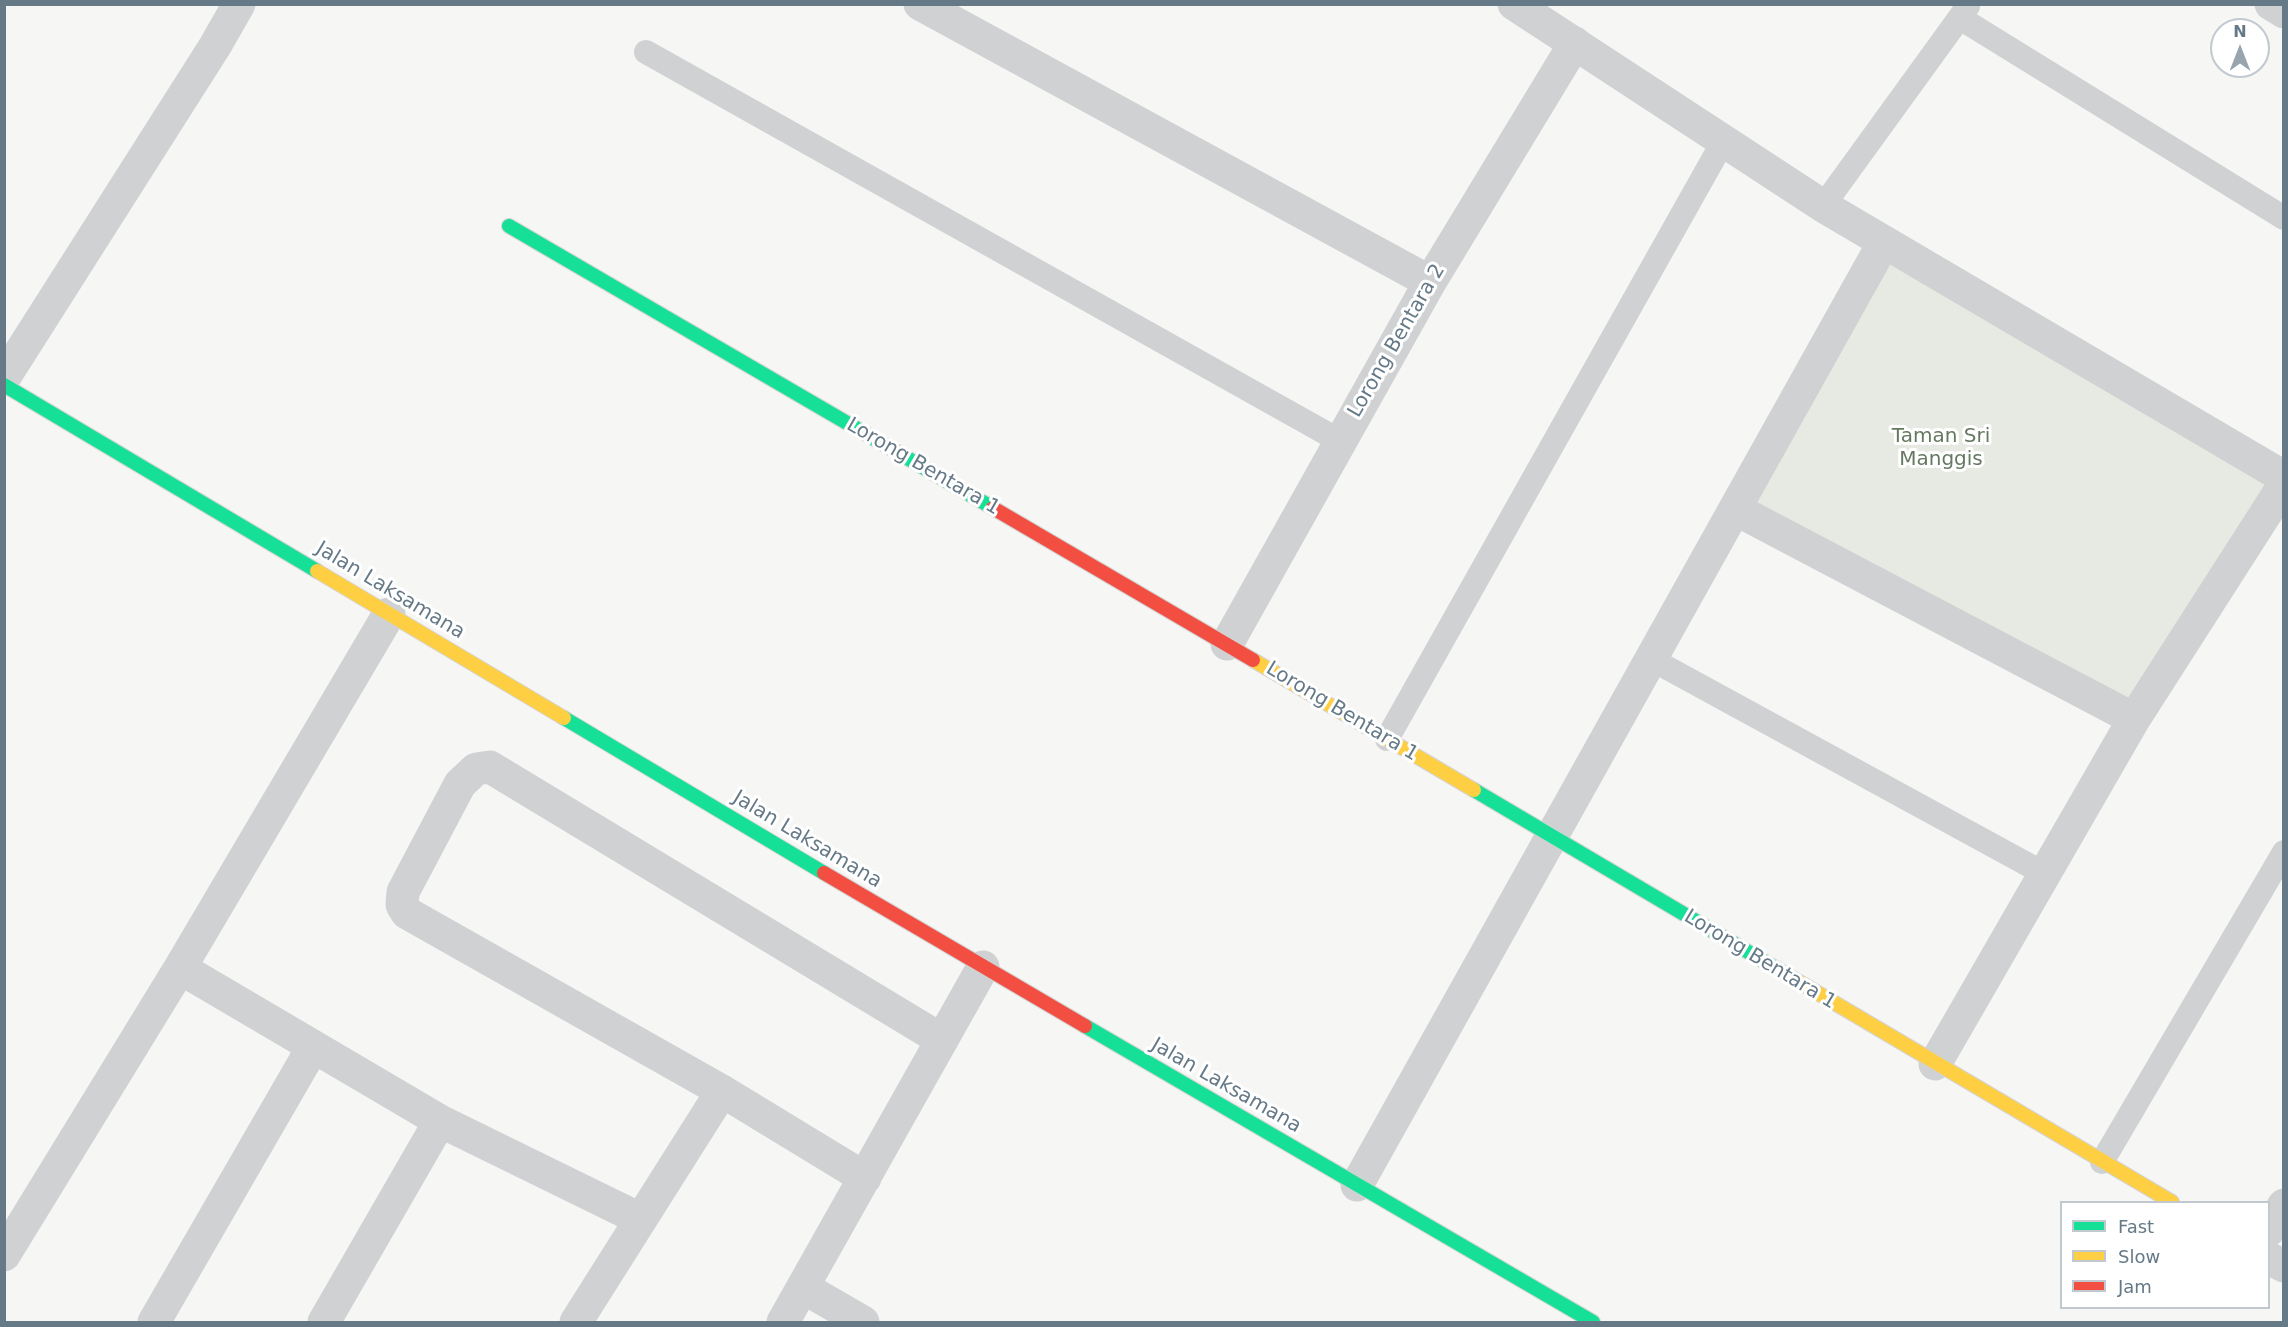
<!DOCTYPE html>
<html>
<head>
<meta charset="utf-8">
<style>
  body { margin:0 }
  #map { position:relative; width:2288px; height:1327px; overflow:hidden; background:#f6f6f5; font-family:"DejaVu Sans",sans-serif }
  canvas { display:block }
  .frame { position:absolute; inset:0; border:6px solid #657987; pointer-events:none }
  .legend { position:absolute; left:2060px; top:1201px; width:210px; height:108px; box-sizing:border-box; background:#fff; border:2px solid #c1c9cf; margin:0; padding:8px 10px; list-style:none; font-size:18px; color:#657987 }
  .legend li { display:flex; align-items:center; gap:12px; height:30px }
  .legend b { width:30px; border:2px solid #c1c9cf }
  .north { position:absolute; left:2210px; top:18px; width:60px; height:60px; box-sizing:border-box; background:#fff; border:2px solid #c1c9cf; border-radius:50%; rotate:0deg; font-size:16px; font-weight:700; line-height:24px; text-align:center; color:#657987 }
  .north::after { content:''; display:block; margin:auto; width:21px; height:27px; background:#98a5ae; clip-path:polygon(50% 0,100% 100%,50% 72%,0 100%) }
</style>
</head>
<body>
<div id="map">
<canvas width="2288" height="1327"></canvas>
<div class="frame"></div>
<ul class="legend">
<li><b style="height:8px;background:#16e098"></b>Fast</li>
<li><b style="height:8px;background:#ffcf43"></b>Slow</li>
<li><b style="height:8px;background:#f24e42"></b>Jam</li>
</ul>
<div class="north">N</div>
</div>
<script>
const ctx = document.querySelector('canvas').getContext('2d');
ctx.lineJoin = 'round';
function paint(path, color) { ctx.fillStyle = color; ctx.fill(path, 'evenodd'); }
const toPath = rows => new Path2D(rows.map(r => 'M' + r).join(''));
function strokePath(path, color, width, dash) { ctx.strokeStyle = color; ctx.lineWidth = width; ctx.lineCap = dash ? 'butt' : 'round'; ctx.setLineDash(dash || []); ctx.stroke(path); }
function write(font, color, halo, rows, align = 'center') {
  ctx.font = font + ' "DejaVu Sans",sans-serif'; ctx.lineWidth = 6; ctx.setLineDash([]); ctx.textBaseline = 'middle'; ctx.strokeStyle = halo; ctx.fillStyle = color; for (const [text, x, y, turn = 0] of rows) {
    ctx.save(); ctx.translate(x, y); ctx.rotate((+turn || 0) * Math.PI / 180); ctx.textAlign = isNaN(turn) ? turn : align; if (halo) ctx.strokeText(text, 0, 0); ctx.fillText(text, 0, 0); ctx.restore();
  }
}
paint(toPath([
  [1888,260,2272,483,2127,700,1751,503]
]), '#e6eae3');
const fast = toPath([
  [509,226,993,508],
  [4,385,317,571],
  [564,718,824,873],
  [1474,790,1794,979],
  [1085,1026,1593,1322]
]);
const slow = toPath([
  [317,571,564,718],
  [1253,660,1474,790],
  [1794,979,2172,1202]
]);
const jam = toPath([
  [993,508,1253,660],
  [824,873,1085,1026]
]);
strokePath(fast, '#d3d4d5', 16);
strokePath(slow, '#d3d4d5', 16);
strokePath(jam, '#d3d4d5', 16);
strokePath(toPath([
  [1960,18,2284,218],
  [646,52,1340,441],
  [1823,206,1968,6],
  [1651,659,2045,874],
  [1387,739,1724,140],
  [2102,1162,2284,852]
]), '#d0d1d2', 24);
strokePath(toPath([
  [920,4,1430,282],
  [1514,4,1823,206,2284,477],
  [2271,4,2284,12],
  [4,378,215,46,239,4],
  [1735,509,2134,719],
  [1227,644,1430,282,1575,43],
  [180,968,440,1121,324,1322],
  [1935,1064,2134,719,2284,485],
  [440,1121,640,1219],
  [865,1178,722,1091,407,913,402,905,403,892,460,784,476,769,490,767,942,1040],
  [1357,1185,1884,242],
  [2268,1231,2284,1205],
  [4,1255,180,968,389,614],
  [2268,1258,2284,1266],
  [804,1288,863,1322],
  [154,1322,313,1047],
  [576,1322,722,1091],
  [783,1322,983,967]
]), '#d0d1d2', 33);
strokePath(fast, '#16e098', 14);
strokePath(slow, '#ffcf43', 14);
strokePath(jam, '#f24e42', 14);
write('20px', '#657987', '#fff', [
  ["Lorong Bentara 2",1397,341,-60],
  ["Lorong Bentara 1",923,467,30],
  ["Jalan Laksamana",390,591,31],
  ["Lorong Bentara 1",1342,712,31],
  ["Jalan Laksamana",807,840,31],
  ["Lorong Bentara 1",1760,960,31],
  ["Jalan Laksamana",1226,1086,30]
]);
write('20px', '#667960', '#fff', [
  ["Taman Sri",1941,437],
  ["Manggis",1941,460]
]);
</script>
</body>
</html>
